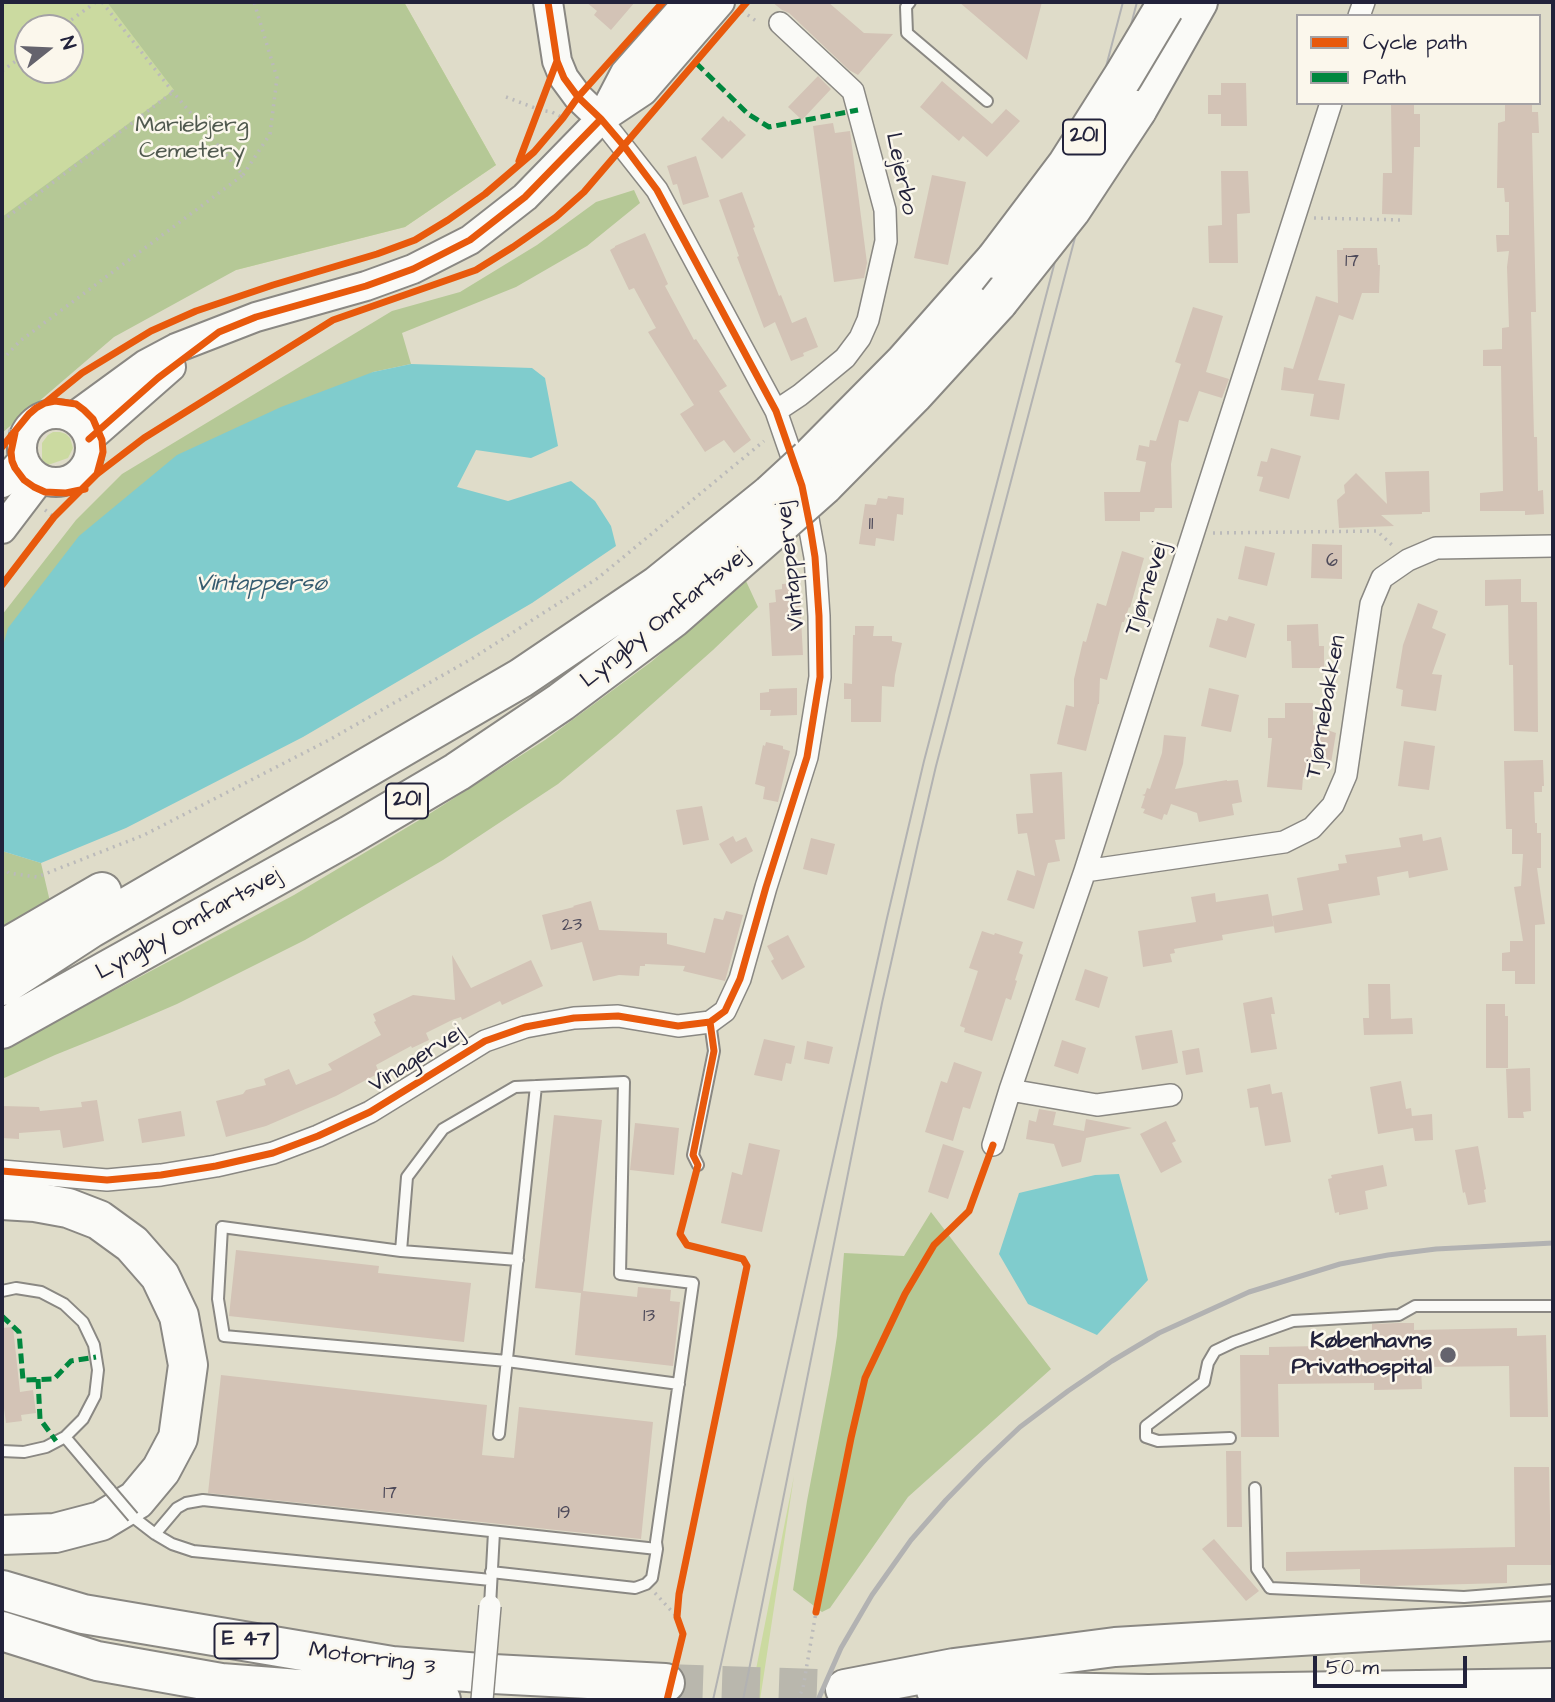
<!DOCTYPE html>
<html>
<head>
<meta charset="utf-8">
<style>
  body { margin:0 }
  #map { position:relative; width:1555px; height:1702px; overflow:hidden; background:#dfdcc9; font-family:"Architects Daughter",sans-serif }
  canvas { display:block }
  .frame { position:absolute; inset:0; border:4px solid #22223b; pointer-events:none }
  .legend { position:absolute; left:1296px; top:14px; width:245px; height:91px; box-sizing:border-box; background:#fbf7ec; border:2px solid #a4a2a5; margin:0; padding:9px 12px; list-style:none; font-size:21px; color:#22223b }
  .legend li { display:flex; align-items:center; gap:14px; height:35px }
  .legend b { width:35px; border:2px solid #a4a2a5 }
  .north { position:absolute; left:14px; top:14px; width:70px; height:70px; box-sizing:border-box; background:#fbf7ec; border:2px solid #a4a2a5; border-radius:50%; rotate:72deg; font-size:19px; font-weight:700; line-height:28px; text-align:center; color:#22223b }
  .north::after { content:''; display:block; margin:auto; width:24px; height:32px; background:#64636d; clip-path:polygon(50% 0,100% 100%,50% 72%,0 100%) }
  .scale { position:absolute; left:1313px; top:1656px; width:154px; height:32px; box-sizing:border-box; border:4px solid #22223b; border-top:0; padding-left:9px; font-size:21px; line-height:24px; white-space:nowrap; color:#22223b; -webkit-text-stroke:5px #fbf7ec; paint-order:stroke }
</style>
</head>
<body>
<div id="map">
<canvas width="1555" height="1702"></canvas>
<div class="frame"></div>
<ul class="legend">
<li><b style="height:9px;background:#e8590c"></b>Cycle path</li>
<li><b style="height:9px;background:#00873e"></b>Path</li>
</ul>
<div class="north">N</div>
<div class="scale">50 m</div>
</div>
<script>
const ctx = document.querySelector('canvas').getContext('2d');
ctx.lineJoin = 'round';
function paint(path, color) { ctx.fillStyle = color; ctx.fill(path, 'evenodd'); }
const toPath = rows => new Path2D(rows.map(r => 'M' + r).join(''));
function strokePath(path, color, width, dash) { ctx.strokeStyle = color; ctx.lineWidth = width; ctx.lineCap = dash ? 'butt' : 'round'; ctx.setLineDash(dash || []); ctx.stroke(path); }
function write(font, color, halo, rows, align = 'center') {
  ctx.font = font + ' "Architects Daughter",sans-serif'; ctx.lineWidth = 5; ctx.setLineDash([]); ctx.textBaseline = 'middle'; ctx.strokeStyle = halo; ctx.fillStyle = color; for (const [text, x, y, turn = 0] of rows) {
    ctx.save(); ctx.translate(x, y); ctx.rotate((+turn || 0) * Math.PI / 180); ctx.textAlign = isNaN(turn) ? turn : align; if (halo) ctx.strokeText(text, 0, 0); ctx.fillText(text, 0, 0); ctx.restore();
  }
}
paint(toPath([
  [2,2,404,2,496,165,405,227,236,270,112,326,2,410],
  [28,28,70,28,70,70,28,70],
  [53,432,60,432,66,434,70,438,73,448,68,458,48,465,42,460,42,443,48,435],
  [794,1476,760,1700,750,1700]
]), '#cbdaa0');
paint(toPath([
  [107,2,404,2,496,165,405,227,236,270,114,337,2,433,2,217,174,90],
  [634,190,640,203,587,246,516,287,402,333,411,364,373,372,2,649,2,615,76,520,122,474,392,311,460,292,537,245,596,202],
  [746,581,758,607,713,650,616,736,558,784,443,860,305,940,177,1004,112,1032,55,1055,2,1079,2,1050,294,895,426,816,545,740,651,662],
  [2,851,41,863,51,906,2,935],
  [931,1212,1051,1369,908,1497,830,1608,822,1612,793,1590,807,1501,831,1374,837,1336,844,1253,904,1256]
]), '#b5c896');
paint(toPath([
  [411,364,532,368,545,378,558,446,531,458,476,450,457,487,508,501,571,481,595,501,611,526,616,546,532,603,303,737,126,828,41,863,2,851,2,649,8,628,79,536,177,455,281,407,373,372],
  [1119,1174,1148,1280,1097,1335,1028,1304,999,1254,1019,1193,1095,1175]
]), '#80cccd');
paint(toPath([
  [586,2,635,2,611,30,594,15,597,11],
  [772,2,828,2,864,33,893,34,858,75,849,70,789,13,782,10],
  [959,2,1042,2,1027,60],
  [818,76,831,89,802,120,788,107],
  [942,81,992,124,1006,109,1020,121,987,157,963,136,959,141,920,107],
  [1221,83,1246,83,1247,126,1221,126,1221,114,1208,114,1208,95,1221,95],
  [1391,103,1414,103,1414,114,1420,114,1420,147,1414,147,1412,215,1382,214,1383,173,1392,173],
  [1505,103,1532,103,1532,112,1538,112,1539,133,1532,133,1536,312,1531,312,1534,437,1537,437,1538,491,1543,490,1544,514,1525,515,1525,511,1480,511,1480,493,1503,491,1501,366,1483,366,1483,350,1502,349,1502,328,1509,327,1507,267,1509,251,1497,252,1496,235,1509,235,1509,202,1505,202,1504,188,1497,188,1498,123,1505,121],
  [723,116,729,122,730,120,746,135,722,159,701,139],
  [833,123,835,133,850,131,867,263,864,278,834,282,813,126],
  [696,156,709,197,683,205,677,184,673,185,667,166],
  [1221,171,1248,171,1250,213,1237,214,1238,263,1209,263,1208,226,1222,225],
  [932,175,966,182,948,265,914,258],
  [742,192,755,227,753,228,779,296,781,295,792,323,806,317,818,347,803,353,804,356,791,361,775,322,764,328,737,257,739,256,719,200],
  [645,233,668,284,665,286,694,340,696,339,727,386,719,391,751,440,734,453,724,440,705,452,680,414,694,405,648,332,656,328,634,288,629,290,610,250,615,247,615,246],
  [1343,248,1377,248,1378,265,1380,265,1379,293,1362,293,1353,320,1339,315,1318,380,1345,384,1339,420,1310,416,1314,394,1281,390,1284,367,1293,369,1316,296,1338,303,1337,250,1343,250],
  [1193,307,1223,316,1206,372,1229,379,1222,398,1199,391,1188,422,1179,420,1171,464,1172,508,1155,508,1154,512,1140,512,1140,521,1105,521,1104,492,1140,492,1146,462,1136,460,1139,445,1149,447,1150,440,1156,441,1181,364,1175,362],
  [1271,448,1301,456,1289,499,1259,491,1263,477,1257,476,1261,461,1267,462],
  [1429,471,1430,512,1422,512,1422,514,1381,515,1394,526,1339,528,1337,500,1345,493,1344,485,1356,473,1387,504,1385,472],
  [888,496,904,498,903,515,897,514,894,541,876,538,875,546,859,544,865,504,876,505,878,498,887,499],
  [1312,544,1342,545,1342,579,1311,578],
  [1245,546,1275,553,1267,586,1238,579],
  [1122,551,1144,558,1130,608,1129,607,1124,622,1122,622,1107,680,1100,678,1099,704,1098,704,1086,751,1057,744,1066,705,1074,707,1074,679,1083,641,1086,642,1097,603,1106,606],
  [1521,579,1521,602,1537,602,1538,732,1514,731,1513,665,1509,665,1508,605,1485,606,1485,580],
  [799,583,803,655,772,656,769,603,776,602,775,590,782,589,782,584],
  [1418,603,1438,611,1432,628,1446,634,1432,674,1442,675,1436,711,1401,706,1403,690,1396,688,1403,645],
  [1229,616,1255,624,1246,658,1209,647,1217,618,1227,621],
  [1318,624,1319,646,1324,646,1324,668,1292,668,1291,641,1287,641,1287,625],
  [855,626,874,626,873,636,892,636,892,641,902,643,895,675,894,687,882,686,881,722,851,722,851,699,844,699,844,683,852,684,853,635,855,635],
  [797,688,797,715,770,716,771,710,760,710,760,693,769,692,769,689],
  [1209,688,1239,695,1231,732,1201,726],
  [1285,703,1313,703,1313,725,1336,733,1331,763,1312,761,1311,771,1307,771,1307,777,1303,777,1302,790,1267,787,1272,738,1268,738,1268,718,1285,718],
  [1164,735,1186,737,1183,764,1175,789,1227,780,1227,781,1238,780,1242,802,1232,804,1234,815,1199,822,1197,813,1171,804,1167,815,1164,814,1162,820,1143,813,1145,809,1141,808,1145,796,1142,795,1145,794,1147,788,1150,789,1162,753],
  [1404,741,1435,746,1429,790,1398,786],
  [766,742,783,746,783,749,790,751,778,802,763,799,765,787,755,784,763,745,765,746],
  [1543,760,1544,786,1542,786,1542,792,1534,792,1535,823,1537,823,1537,833,1541,833,1541,868,1537,868,1545,924,1535,925,1535,984,1515,984,1515,971,1502,971,1502,953,1510,952,1510,941,1523,941,1514,887,1521,886,1523,854,1512,854,1512,829,1506,829,1504,761],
  [1062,772,1065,839,1055,840,1060,861,1048,863,1034,909,1007,900,1017,870,1035,876,1027,833,1018,834,1016,814,1033,813,1030,774],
  [702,806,709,840,683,845,676,810],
  [1422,834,1423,841,1441,837,1448,870,1409,878,1408,871,1377,877,1380,895,1328,904,1332,923,1275,933,1272,916,1303,910,1297,878,1339,870,1338,864,1347,863,1345,855,1401,847,1399,838],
  [733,836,736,842,746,837,753,851,731,864,719,844],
  [811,838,835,844,827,875,803,869],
  [1215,893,1216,902,1268,894,1274,926,1222,935,1223,940,1174,949,1175,953,1170,954,1172,962,1143,967,1138,931,1196,922,1191,897],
  [591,901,599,930,667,933,667,944,705,953,714,918,723,920,726,911,743,915,725,981,683,971,685,966,645,964,645,966,640,966,639,976,619,975,593,981,582,942,551,950,542,915,574,907,573,906],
  [982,931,994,935,995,933,1023,942,1019,953,1023,955,1015,980,1017,981,1011,1000,1006,998,992,1041,964,1032,965,1028,960,1026,978,971,969,968],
  [788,935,805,967,782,980,771,961,774,959,767,946],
  [452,955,471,988,531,960,543,986,502,1005,500,1001,462,1020,461,1017,452,1020,426,1033,429,1040,412,1048,411,1046,376,1065,379,1073,336,1096,266,1126,226,1137,216,1101,243,1094,246,1090,266,1085,264,1079,289,1069,296,1085,332,1070,328,1064,381,1035,374,1022,376,1021,373,1014,413,995,455,1000],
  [1085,969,1108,977,1099,1008,1075,1000],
  [1368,984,1390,984,1391,1019,1412,1018,1413,1034,1364,1035,1363,1018,1369,1018],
  [1272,997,1275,1014,1271,1014,1277,1049,1251,1053,1243,1003],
  [1486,1004,1505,1004,1505,1016,1508,1016,1508,1068,1486,1068],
  [1172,1030,1178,1063,1142,1070,1135,1036],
  [764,1039,795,1046,791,1064,786,1063,782,1081,754,1075],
  [1062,1040,1086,1048,1078,1074,1054,1066],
  [807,1041,833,1047,829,1064,804,1059],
  [1199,1048,1203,1072,1186,1075,1182,1051],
  [954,1062,982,1072,970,1109,963,1107,953,1141,925,1132,941,1081,947,1083],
  [1530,1068,1531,1111,1523,1112,1524,1118,1508,1118,1506,1069],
  [1401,1081,1406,1109,1411,1108,1413,1125,1412,1116,1432,1114,1433,1140,1415,1141,1413,1128,1378,1134,1370,1087],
  [1270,1084,1272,1094,1282,1092,1291,1142,1265,1146,1258,1107,1250,1108,1247,1089],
  [97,1100,104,1141,63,1148,60,1130,19,1133,19,1139,2,1138,2,1106,39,1107,40,1111,82,1107,81,1102],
  [1039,1109,1056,1112,1053,1125,1084,1131,1086,1119,1132,1128,1086,1138,1081,1162,1062,1167,1054,1144,1026,1139,1029,1120,1036,1122],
  [181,1111,185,1136,142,1143,138,1119],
  [554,1115,602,1120,583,1291,637,1297,638,1287,671,1290,670,1301,680,1302,673,1366,575,1355,581,1293,535,1288],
  [1166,1121,1176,1141,1172,1143,1182,1162,1161,1173,1140,1134],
  [635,1123,679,1128,674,1175,630,1170],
  [749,1143,780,1150,762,1232,721,1223,732,1172,742,1175],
  [943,1144,964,1151,948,1199,928,1192],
  [1478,1146,1486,1189,1484,1190,1486,1202,1468,1205,1465,1192,1463,1193,1455,1150],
  [1383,1165,1387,1186,1365,1191,1368,1209,1339,1215,1339,1212,1335,1213,1328,1179,1332,1178,1331,1175],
  [236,1250,379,1266,378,1273,471,1283,464,1342,229,1316],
  [1398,1323,1414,1323,1414,1330,1517,1328,1517,1336,1546,1335,1548,1417,1510,1417,1509,1366,1421,1367,1422,1389,1374,1390,1374,1383,1278,1384,1279,1437,1241,1437,1240,1355,1269,1355,1269,1347,1372,1345,1372,1324],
  [13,1327,20,1392,33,1390,36,1413,21,1415,22,1421,6,1423,4,1408,2,1408,2,1328],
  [221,1375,487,1405,482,1455,514,1458,519,1407,653,1422,641,1539,208,1493],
  [1226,1451,1241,1451,1242,1527,1227,1527],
  [1514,1467,1549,1467,1551,1565,1507,1565,1507,1583,1389,1586,1360,1584,1360,1569,1286,1571,1286,1552,1515,1547],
  [1214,1539,1259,1591,1246,1601,1202,1549]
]), '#d3c3b6');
strokePath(toPath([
  [665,1683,845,1689]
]), '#b9b7ad', 38, [38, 19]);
const service = toPath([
  [910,2,906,7,907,33,987,101],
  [698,1165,693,1155,714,1051,710,1022],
  [401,1251,407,1177,443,1129,515,1087,624,1082,620,1274,693,1283,656,1542,657,1549],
  [518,1260,401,1251,222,1227,218,1299,224,1336,507,1361,679,1384],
  [2,1291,16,1288,41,1292,64,1304,83,1322,94,1345,98,1370,95,1396,83,1419,65,1437,46,1447,24,1452,2,1451],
  [499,1434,536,1086],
  [65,1437,110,1490],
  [1230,1438,1158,1441,1146,1437,1146,1426,1204,1382,1208,1363,1215,1351,1234,1342,1293,1321,1399,1315,1415,1306,1553,1306],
  [1255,1488,1257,1569,1270,1588,1464,1597,1553,1590],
  [133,1517,155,1534,172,1544,193,1551,491,1580],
  [155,1534,177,1508,186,1503,203,1500,657,1549,652,1578,646,1584,635,1588,491,1572],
  [490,1606,494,1532]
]);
const minor = toPath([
  [1359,16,1364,2],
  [776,411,800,395,845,358,860,338,868,320,886,241,885,210,853,91,780,23],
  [1085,871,1284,842,1312,828,1333,805,1346,775,1371,604,1382,578,1408,560,1436,548,1553,546],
  [1010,1090,1097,1105,1171,1095],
  [993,1145,1010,1090,1085,871,1331,103],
  [2,1171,107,1180,161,1175,216,1166,273,1153,318,1136,370,1112,485,1041,525,1027,574,1018,618,1016,678,1026,710,1022,725,1011,740,979,766,887,807,757,820,677,819,616,815,557,802,486,776,411,657,190,601,119]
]);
const tertiary = toPath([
  [548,2,557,61,564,78,578,97,601,119],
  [602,117,625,73,688,2],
  '22 448a34 34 0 1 1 68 0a34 34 0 1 1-68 0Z',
  [72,418,146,364,176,348,256,317,366,286,413,269,470,240,525,197,601,119,643,91,720,2],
  [89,439,171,367],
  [2,483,24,459],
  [2,529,40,479]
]);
const motorway = toPath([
  [1137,110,1198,2],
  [809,459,905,362,996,259],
  [824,485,913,395,998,302],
  [2,950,102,892],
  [2,986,91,928,521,678,657,586,771,494],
  [2,1029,350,835,457,772,561,702,673,618,779,525],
  [2,1200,35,1202,68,1208,99,1220,132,1244,160,1276,179,1316,188,1365,178,1438,161,1470,136,1500,101,1521,55,1533,2,1535],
  [2,1590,83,1614,392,1666,493,1674,665,1683],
  [2,1631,97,1661,221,1683,441,1700],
  [845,1689,954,1668,1115,1647,1553,1621],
  [936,1690,1148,1694,1553,1688]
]);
strokePath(service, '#8a8883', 14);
strokePath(minor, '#8a8883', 24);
strokePath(tertiary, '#8a8883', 32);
strokePath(motorway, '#8a8883', 42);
strokePath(toPath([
  [742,11,759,23],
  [60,28,96,2],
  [2,71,28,52],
  [506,97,540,110,552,112,563,118],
  [243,175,270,134,277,78,254,2],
  [1314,218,1403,220],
  [2,221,173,92],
  [2,360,20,341,243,175,173,92,102,2],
  [2,427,15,433],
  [45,510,54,517],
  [1213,533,1377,531,1392,545],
  [2,867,9,873,37,877,144,835,329,740,473,658,598,578,764,441],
  [655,1593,677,1617],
  [798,1700,803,1688,816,1612]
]), '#bbbaba', 3.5, [2, 5]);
strokePath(service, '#fafaf7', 10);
strokePath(minor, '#fafaf7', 21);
strokePath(tertiary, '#fafaf7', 28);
strokePath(motorway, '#fafaf7', 38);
strokePath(toPath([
  [713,1700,887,918,924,761,1123,2],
  [743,1700,882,1003,918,843,936,766,1137,2]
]), '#b2b2b2', 2);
strokePath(toPath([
  [818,1700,841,1648,872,1595,911,1540,946,1500,982,1463,1020,1427,1068,1391,1112,1361,1159,1333,1249,1292,1340,1264,1388,1255,1436,1249,1553,1243]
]), '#b2b2b2', 5);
const serviceBridge = toPath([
  [110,1490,133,1517]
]);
const minorBridge = toPath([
  [482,1700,490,1606]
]);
const motorwayBridge = toPath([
  [996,259,1067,165,1124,75,1164,8],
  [998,302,1071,210,1137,110],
  [771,494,809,459],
  [779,525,824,485]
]);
strokePath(serviceBridge, '#8a8883', 14, []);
strokePath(minorBridge, '#8a8883', 24, []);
strokePath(motorwayBridge, '#8a8883', 42, []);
strokePath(serviceBridge, '#fafaf7', 10);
strokePath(minorBridge, '#fafaf7', 21);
strokePath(motorwayBridge, '#fafaf7', 38);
strokePath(toPath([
  [696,63,748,114,769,127,858,110],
  [2,1316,19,1332,23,1380,54,1379,71,1361,96,1357],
  [38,1379,40,1419,56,1441]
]), '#00873e', 5, [10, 5]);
strokePath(toPath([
  [519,161,557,61],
  [45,403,55,401,76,404,84,410,93,419,102,440,103,452,97,474],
  [15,433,11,452,12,461,15,468,24,480,34,487,45,492,66,493,85,489],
  [89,439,158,378,219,332,256,317,366,286,413,269,470,240,525,197,601,119],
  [2,447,29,414,36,408,45,403,82,373,151,331,196,311,273,285,377,254,415,240,448,220,485,194,534,152,563,118,578,97,663,2],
  [2,585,54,517,97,474,144,438,333,320,476,270,513,247,556,217,584,192,747,2],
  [2,1171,107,1180,161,1175,216,1166,273,1153,318,1136,370,1112,485,1041,525,1027,574,1018,618,1016,678,1026,710,1022,725,1011,740,979,766,887,807,757,820,677,819,616,815,557,810,526,802,486,776,411,657,190,624,146,601,119,578,97,564,78,557,61,548,2],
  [816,1612,851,1438,865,1378,905,1294,934,1245,969,1211,993,1145],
  [667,1700,683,1634,677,1617,679,1594,747,1266,743,1259,687,1245,680,1234,698,1165,693,1155,714,1051,710,1022]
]), '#e8590c', 7);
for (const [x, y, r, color] of [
  [1448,1355,9,"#64636d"]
]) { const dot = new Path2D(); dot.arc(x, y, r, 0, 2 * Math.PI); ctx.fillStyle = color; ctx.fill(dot); strokePath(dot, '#fbf7ec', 2.5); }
write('19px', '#4e4a5a', null, [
  ["17",1352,262],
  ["11",871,525],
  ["6",1332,562],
  ["23",572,926],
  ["13",649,1317],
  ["17",390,1494],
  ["19",564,1514]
]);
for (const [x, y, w] of [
  [1084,137,42],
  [407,801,42],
  [246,1641,63]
]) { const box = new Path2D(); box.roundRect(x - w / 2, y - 17.5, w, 35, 5); ctx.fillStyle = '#fbf7ec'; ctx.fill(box); strokePath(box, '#22223b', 2); }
write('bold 21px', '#22223b', null, [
  ["201",1084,137],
  ["201",407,801],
  ["E 47",246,1641]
]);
write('23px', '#50594f', '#fbf7ec', [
  ["Mariebjerg",192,126],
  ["Cemetery",192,152]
]);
write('23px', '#22223b', '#fbf7ec', [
  ["Lejerbo",900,174,78],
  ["Vintappervej",792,566,-96],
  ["Tjørnevej",1148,589,-72],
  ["Lyngby Omfartsvej",665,619,-39],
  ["Tjørnebakken",1327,707,-80],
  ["Lyngby Omfartsvej",189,925,-29],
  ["Vinagervej",417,1060,-32],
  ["Motorring 3",372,1660,8]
]);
write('bold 23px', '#22223b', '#fbf7ec', [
  ["Københavns",1432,1342],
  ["Privathospital",1432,1368]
], 'right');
write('italic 24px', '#355b6f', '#fbf7ec', [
  ["Vintappersø",261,585]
]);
</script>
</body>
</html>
